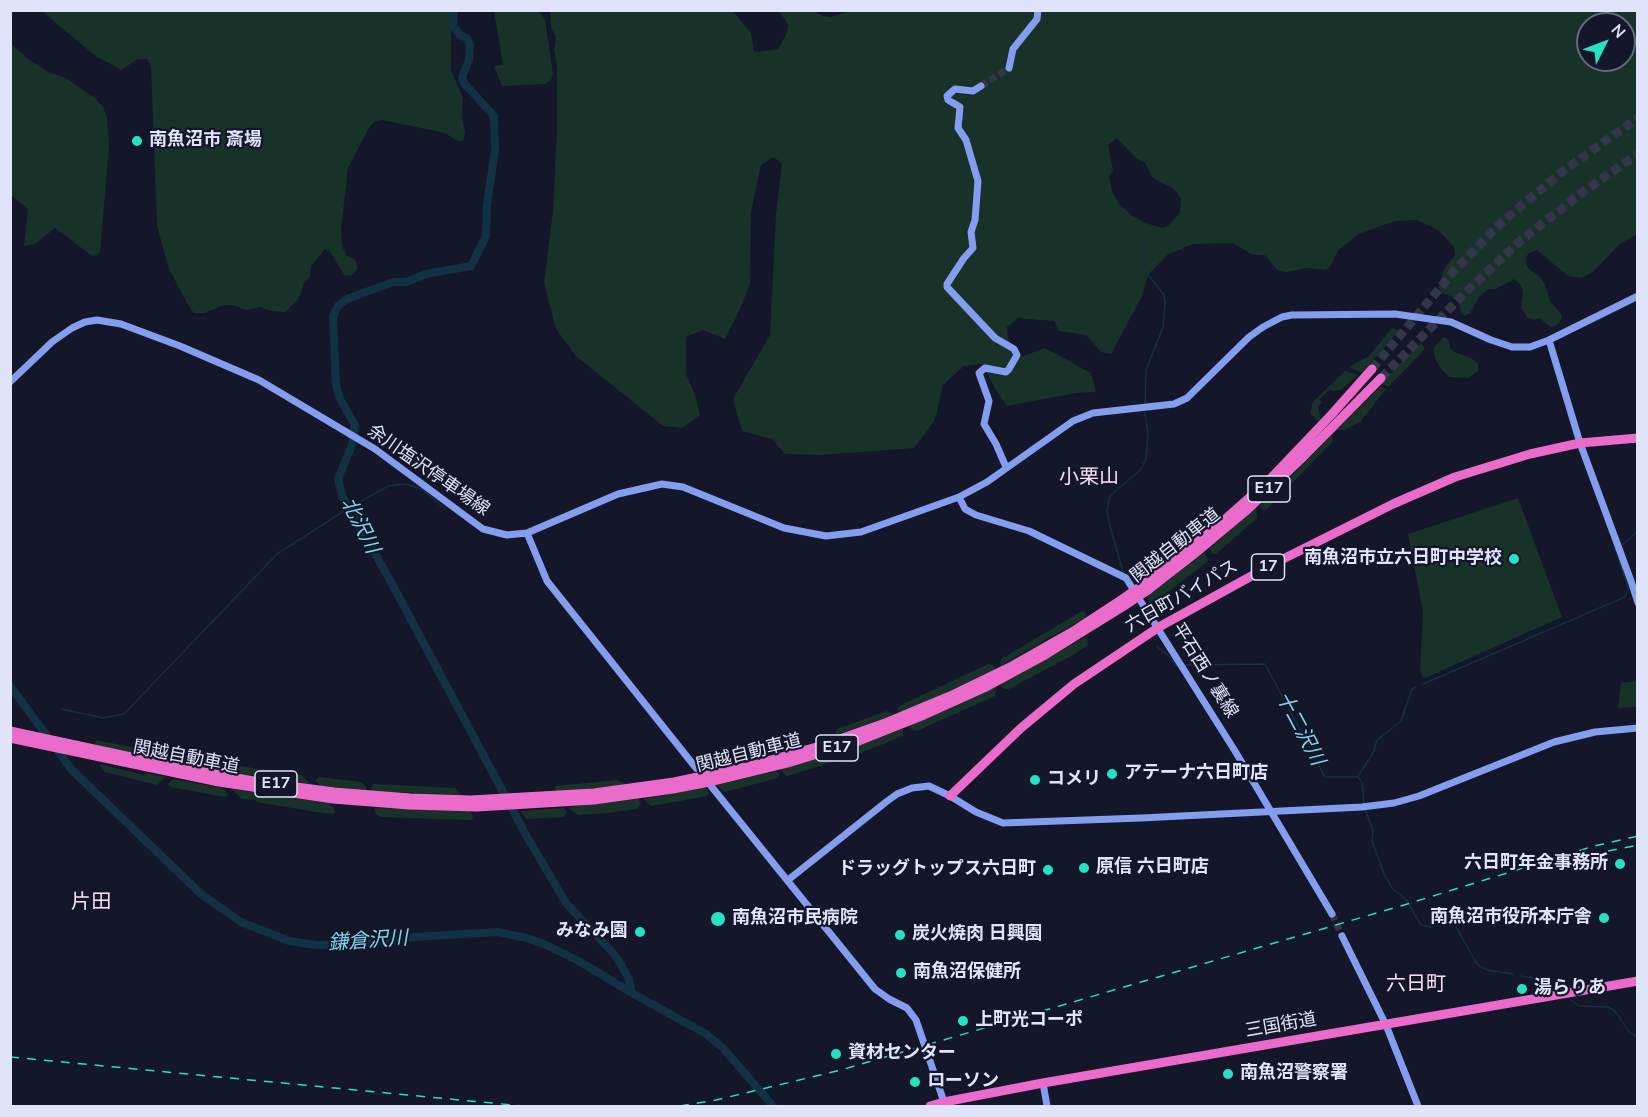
<!DOCTYPE html>
<html>
<head>
<meta charset="utf-8">
<style>
  body { margin:0 }
  #map { position:relative; width:1648px; height:1117px; overflow:hidden; background:#141629; font-family:"Nunito Sans",sans-serif }
  canvas { display:block }
  .frame { position:absolute; inset:0; border:12px solid #e0e4fb; pointer-events:none }
  .north { position:absolute; left:1576px; top:12px; width:60px; height:60px; box-sizing:border-box; background:#141629; border:2px solid #66687d; border-radius:50%; rotate:48deg; font-size:16px; font-weight:700; line-height:24px; text-align:center; color:#e0e4fb }
  .north::after { content:''; display:block; margin:auto; width:21px; height:27px; background:#25e2c3; clip-path:polygon(50% 0,100% 100%,50% 72%,0 100%) }
</style>
</head>
<body>
<div id="map">
<canvas width="1648" height="1117"></canvas>
<div class="frame"></div>
<div class="north">N</div>
</div>
<script>
const ctx = document.querySelector('canvas').getContext('2d');
ctx.lineJoin = 'round';
function paint(path, color) { ctx.fillStyle = color; ctx.fill(path, 'evenodd'); }
const toPath = rows => new Path2D(rows.map(r => 'M' + r).join(''));
function strokePath(path, color, width, dash) { ctx.strokeStyle = color; ctx.lineWidth = width; ctx.lineCap = dash ? 'butt' : 'round'; ctx.setLineDash(dash || []); ctx.stroke(path); }
function write(font, color, halo, rows, align = 'center') {
  ctx.font = font + ' "Nunito Sans","Noto Sans JP",sans-serif'; ctx.lineWidth = 4.5; ctx.setLineDash([]); ctx.textBaseline = 'middle'; ctx.strokeStyle = halo; ctx.fillStyle = color; for (const [text, x, y, turn = 0] of rows) {
    ctx.save(); ctx.translate(x, y); ctx.rotate((+turn || 0) * Math.PI / 180); ctx.textAlign = isNaN(turn) ? turn : align; if (halo) ctx.strokeText(text, 0, 0); ctx.fillText(text, 0, 0); ctx.restore();
  }
}
paint(toPath([
  [778,10,814,11,822,16,831,17,852,10,1637,11,1637,234,1620,244,1594,271,1582,278,1568,276,1537,250,1529,253,1526,257,1526,264,1529,269,1540,277,1545,285,1550,301,1562,315,1561,320,1557,325,1551,327,1539,318,1534,320,1528,318,1521,308,1523,292,1520,284,1514,279,1496,289,1488,289,1480,296,1470,313,1465,316,1461,313,1459,303,1451,296,1442,293,1438,287,1444,269,1455,255,1454,247,1438,230,1417,220,1395,221,1358,234,1338,251,1330,267,1326,270,1307,268,1287,272,1277,270,1265,255,1253,255,1233,243,1193,244,1167,255,1148,275,1142,296,1111,354,1101,352,1086,335,1059,331,1054,321,1018,318,1007,327,1008,340,1018,358,1045,348,1091,373,1096,392,1076,393,1007,406,996,390,982,364,964,366,943,385,935,420,914,448,819,455,785,454,772,439,742,431,733,399,770,335,776,214,782,164,774,157,761,165,751,212,750,284,740,309,725,339,703,330,686,337,686,374,695,395,700,415,682,428,663,426,576,356,556,329,544,283,553,211,557,128,557,65,554,50,556,37,551,27,550,12,549,11,733,11,751,33,754,51,759,52,778,49,787,33,788,24],
  [1588,24,1624,24,1624,60,1588,60],
  [1117,138,1137,159,1145,163,1153,178,1174,189,1181,199,1180,213,1168,226,1163,228,1145,223,1131,215,1119,204,1112,191,1109,176,1113,170,1108,145],
  [42,11,451,11,451,70,463,98,462,117,465,133,463,141,456,140,445,133,382,120,374,122,369,128,348,168,341,230,342,246,346,255,355,260,358,268,352,275,345,276,330,252,325,249,311,266,310,277,304,283,299,298,285,312,271,311,260,307,246,310,233,305,224,305,205,313,194,313,188,305,169,269,157,226,151,66,147,59,138,59,121,70,94,55],
  [494,11,539,11,545,20,553,74,551,80,545,84,502,86,494,66,503,65],
  [11,44,31,61,48,72,66,78,95,98,103,107,107,117,109,147,100,252,95,256,91,255,55,228,35,244,24,246,28,209,11,195],
  [1392,328,1399,330,1362,373,1349,367,1369,356],
  [1443,337,1448,339,1450,348,1453,351,1471,358,1478,364,1478,371,1468,378,1450,377,1444,372,1436,361,1433,349],
  [1421,343,1425,349,1388,387,1381,383],
  [1345,371,1358,375,1341,390,1332,391,1330,389,1319,400,1322,402,1318,407,1321,420,1319,422,1310,413,1313,402],
  [1381,386,1386,389,1361,421,1345,430,1337,430],
  [1332,435,1333,441,1266,510,1262,509,1260,505,1287,481],
  [1518,498,1562,617,1425,678,1422,676,1420,670,1423,612,1408,534],
  [1256,508,1257,518,1216,554,1213,554,1209,549],
  [1191,534,1198,536,1138,583,1135,578,1139,573],
  [1205,552,1208,561,1167,593,1154,602,1150,602,1146,597],
  [1082,611,1085,612,1086,617,1000,666,1001,659],
  [1087,636,1088,645,1073,655,1009,689,1005,689,1001,686,1001,684],
  [988,664,993,665,995,669,932,699,900,713,898,710,899,706],
  [1637,681,1637,707,1618,708,1621,683],
  [996,687,995,696,986,700,917,731,912,730,909,726],
  [887,711,894,715,835,735,837,729],
  [903,729,903,736,853,756,847,750],
  [96,740,182,757,184,760,180,763,94,745],
  [841,751,843,758,842,759,791,775,786,776,781,770],
  [754,753,761,753,766,757,705,772,704,769,709,763],
  [212,762,301,775,311,784,211,769,207,765],
  [99,764,144,775,146,773,166,777,157,785,105,772],
  [776,771,780,774,778,778,725,792,716,785],
  [320,777,361,782,365,785,367,790,321,786,315,780],
  [173,779,223,788,229,795,224,797,171,787,168,784],
  [617,780,627,785,557,792,555,789,556,786],
  [374,784,455,788,462,795,371,791,372,786],
  [706,787,709,793,707,796,680,801,651,806,643,799],
  [231,789,329,803,336,812,333,814,316,812,257,802,256,800,242,799],
  [638,799,641,804,637,809,608,813,578,815,568,807],
  [374,808,470,811,473,816,472,820,380,817,376,814],
  [564,808,567,812,564,817,526,819,521,811]
]), '#18322a');
strokePath(toPath([
  [1145,405,1146,370,1163,327,1165,303,1164,295,1146,272,1143,263,1146,252,1145,238],
  [1622,545,1638,531],
  [1123,572,1110,526,1107,511,1110,496,1141,469,1146,459,1148,434,1145,412],
  [1140,619,1142,623],
  [1157,647,1169,656,1176,666,1179,665],
  [1183,665,1265,664,1325,777,1357,777],
  [1423,684,1625,597,1628,589,1627,584,1615,548],
  [62,709,103,718,124,714,277,554,344,511,388,486,405,484,422,489,445,509],
  [1358,776,1373,753,1377,740,1401,721,1412,689,1416,687],
  [1358,777,1362,783,1364,804],
  [1365,809,1373,830,1372,841,1384,874,1392,888,1407,901,1421,925,1430,927,1447,922,1454,923,1476,963,1481,967,1488,970,1513,974],
  [1521,976,1547,981,1559,987],
  [1571,1000,1579,1006,1608,1007,1615,1011,1630,1033,1638,1037]
]), '#133144', 1.5);
strokePath(toPath([
  [454,10,453,26,460,35,467,38,470,45,469,60,462,77,464,83,494,116,495,150,487,205,486,236,471,266,426,274,406,282,393,282,347,299,338,306,333,316,336,385,340,399,355,425,352,445,338,479,343,498,391,582,526,835,566,903,613,953,620,963,629,979,632,993],
  [10,686,72,770,201,894,241,922,289,941,317,945,358,944,414,937,497,932,527,938,544,944,577,960,632,993,706,1034,723,1048,773,1106]
]), '#133144', 8);
strokePath(toPath([
  [981,86,1009,68],
  [1332,914,1342,936]
]), '#333548', 7, [7, 3.5]);
strokePath(toPath([
  [1372,369,1455,270,1501,223,1563,171,1638,118],
  [1381,378,1469,289,1520,241,1587,189,1638,154]
]), '#333548', 9, [9, 4.5]);
strokePath(toPath([
  [1009,68,1013,49,1037,19,1038,10],
  [981,86,973,91,955,89,947,96,948,100,960,107,958,128,966,140,978,181,975,220,971,232,973,248,964,258,947,284,947,287,995,338,1014,349,1017,355,1009,369,1006,372,985,368,979,373,989,401,984,424,996,444,1006,467],
  [1549,340,1580,443,1631,581,1638,603],
  [10,382,52,342,72,328,85,322,97,320,121,324,180,346,259,380,375,449,483,529,507,535,527,533,618,494,662,484,683,487,784,528,826,536,861,532,959,497,987,482,1073,421,1093,413,1174,404,1187,398,1249,337,1263,327,1282,317,1292,315,1395,314,1451,322,1491,340,1512,347,1530,347,1549,340,1638,296],
  [959,497,965,509,976,515,1029,531,1126,578,1235,751,1332,914],
  [527,533,547,581,696,768],
  [711,786,875,989,889,999,907,1008,916,1020,944,1102],
  [788,880,886,802,897,794,912,788,929,786,950,796,976,812,1003,823,1141,818,1362,807,1394,803,1419,796,1554,742,1595,732,1638,728],
  [1342,936,1386,1025,1418,1106],
  [1043,1083,1047,1106]
]), '#849def', 7);
strokePath(toPath([
  [1144,584,1214,529,1269,480,1332,414,1372,369],
  [1148,590,1193,555,1247,510,1300,460,1381,378],
  [10,731,182,768,259,782,334,792,410,798,471,800,594,793,674,782,750,766,820,746,888,722,950,696,1012,666,1072,632,1121,600],
  [10,738,219,782,333,799,409,805,477,807,594,800,673,789,714,781,788,763,856,742,924,715,984,688,1045,655,1124,606],
  [950,796,1021,728,1074,684,1159,627,1275,563,1393,504,1455,477,1530,454,1580,443,1638,438],
  [930,1106,944,1102,1043,1083,1638,981]
]), '#eb6bca', 9);
strokePath(toPath([
  [1608,851,1638,845],
  [10,1057,523,1106],
  [680,1106,716,1100,841,1070,1404,905,1594,846,1638,836]
]), '#25e2c3', 1.5, [9, 8]);
strokePath(toPath([
  [1121,600,1144,584],
  [1124,606,1148,590]
]), '#eb6bca', 9);
for (const [x, y, r, color] of [
  [137,141,6,"#25e2c3"],
  [1514,559,6,"#25e2c3"],
  [1112,774,6,"#25e2c3"],
  [1035,780,6,"#25e2c3"],
  [1620,864,6,"#25e2c3"],
  [1084,868,6,"#25e2c3"],
  [1048,870,6,"#25e2c3"],
  [1604,918,6,"#25e2c3"],
  [718,919,8,"#25e2c3"],
  [640,932,6,"#25e2c3"],
  [900,935,6,"#25e2c3"],
  [901,973,6,"#25e2c3"],
  [1522,989,6,"#25e2c3"],
  [963,1021,6,"#25e2c3"],
  [836,1054,6,"#25e2c3"],
  [1228,1074,6,"#25e2c3"],
  [915,1082,6,"#25e2c3"]
]) { const dot = new Path2D(); dot.arc(x, y, r, 0, 2 * Math.PI); ctx.fillStyle = color; ctx.fill(dot); strokePath(dot, '#141629', 2); }
for (const [x, y, w] of [
  [1269,489,42],
  [1268,567,33],
  [837,748,42],
  [276,784,42]
]) { const box = new Path2D(); box.roundRect(x - w / 2, y - 13, w, 26, 4.5); ctx.fillStyle = '#141629'; ctx.fill(box); strokePath(box, '#e0e4fb', 1.5); }
write('bold 16px', '#e0e4fb', null, [
  ["E17",1269,489],
  ["17",1268,567],
  ["E17",837,748],
  ["E17",276,784]
]);
write('bold 18px', '#e0e4fb', '#141629', [
  ["南魚沼市 斎場",149,141],
  ["南魚沼市立六日町中学校",1502,559,"right"],
  ["アテーナ六日町店",1124,774],
  ["コメリ",1047,780],
  ["六日町年金事務所",1608,864,"right"],
  ["原信 六日町店",1096,868],
  ["ドラッグトップス六日町",1036,870,"right"],
  ["南魚沼市役所本庁舎",1592,918,"right"],
  ["南魚沼市民病院",732,919],
  ["みなみ園",628,932,"right"],
  ["炭火焼肉 日興園",912,935],
  ["南魚沼保健所",913,973],
  ["湯らりあ",1534,989],
  ["上町光コーポ",975,1021],
  ["資材センター",848,1054],
  ["南魚沼警察署",1240,1074],
  ["ローソン",927,1082]
], 'left');
write('18px', '#e0e4fb', '#141629', [
  ["余川塩沢停車場線",428,471,35],
  ["関越自動車道",1176,546,-38],
  ["六日町バイパス",1182,597,-30],
  ["平石西ノ裏線",1204,671,58],
  ["関越自動車道",749,754,-14],
  ["関越自動車道",186,758,11],
  ["三国街道",1281,1026,-10]
]);
write('20px', '#fbe2f9', '#141629', [
  ["小栗山",1089,478],
  ["片田",91,903],
  ["六日町",1416,985]
]);
write('italic 20px', '#7cd7ed', '#141629', [
  ["北沢川",359,526,63],
  ["十二沢川",1299,729,62],
  ["鎌倉沢川",368,942,-4]
]);
</script>
</body>
</html>
